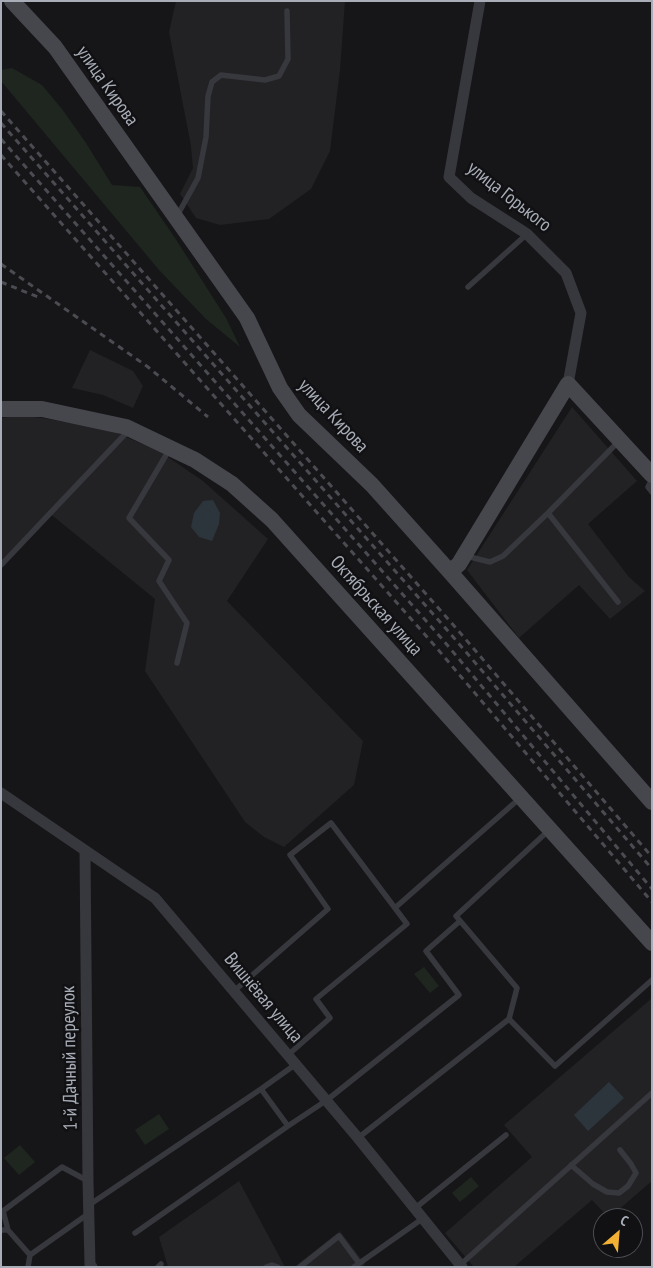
<!DOCTYPE html>
<html>
<head>
<meta charset="utf-8">
<style>
  body { margin:0 }
  #map { position:relative; width:653px; height:1268px; overflow:hidden; background:#161618; font-family:"PT Sans Narrow",sans-serif }
  canvas { display:block }
  .frame { position:absolute; inset:0; border:2px solid #a8adb8; pointer-events:none }
  .north { position:absolute; left:593px; top:1208px; width:50px; height:50px; box-sizing:border-box; background:#111113; border:1px solid #4d4f55; border-radius:50%; rotate:27deg; font-size:14px; font-weight:700; line-height:20px; text-align:center; color:#a8adb8 }
  .north::after { content:''; display:block; margin:auto; width:18px; height:22px; background:#f2b134; clip-path:polygon(50% 0,100% 100%,50% 72%,0 100%) }
</style>
</head>
<body>
<div id="map">
<canvas width="653" height="1268"></canvas>
<div class="frame"></div>
<div class="north">С</div>
</div>
<script>
const ctx = document.querySelector('canvas').getContext('2d');
ctx.lineJoin = 'round';
function paint(path, color) { ctx.fillStyle = color; ctx.fill(path, 'evenodd'); }
const toPath = rows => new Path2D(rows.map(r => 'M' + r).join(''));
function strokePath(path, color, width, dash) { ctx.strokeStyle = color; ctx.lineWidth = width; ctx.lineCap = dash ? 'butt' : 'round'; ctx.setLineDash(dash || []); ctx.stroke(path); }
function write(font, color, halo, rows, align = 'center') {
  ctx.font = font + ' "PT Sans Narrow",sans-serif'; ctx.lineWidth = 5; ctx.setLineDash([]); ctx.textBaseline = 'middle'; ctx.strokeStyle = halo; ctx.fillStyle = color; for (const [text, x, y, turn = 0] of rows) {
    ctx.save(); ctx.translate(x, y); ctx.rotate((+turn || 0) * Math.PI / 180); ctx.textAlign = isNaN(turn) ? turn : align; if (halo) ctx.strokeText(text, 0, 0); ctx.fillText(text, 0, 0); ctx.restore();
  }
}
paint(toPath([
  [176,1,345,1,340,70,330,151,311,189,269,219,220,225,196,218,180,194,193,168,191,146,169,32],
  [90,350,133,371,143,386,133,408,103,395,72,388],
  [572,407,637,481,588,524,629,577,645,591,610,619,579,585,519,638,467,570],
  [22,415,105,428,159,451,203,481,268,539,227,601,363,741,354,785,284,847,264,837,245,822,145,671,155,599,48,512,1,561,1,418],
  [652,998,652,1181,609,1218,592,1200,514,1267,474,1267,445,1233,532,1157,504,1125],
  [239,1181,285,1267,168,1267,159,1237],
  [340,1231,365,1264,362,1267,294,1267]
]), '#222225');
paint(toPath([
  [12,68,42,85,62,109,86,143,112,185,140,187,175,238,226,318,240,347,206,319,159,270,1,81,1,70],
  [424,967,439,986,430,993,414,974],
  [159,1114,169,1129,145,1145,135,1130],
  [20,1145,35,1162,19,1175,4,1158],
  [471,1177,479,1186,460,1202,452,1193]
]), '#1e261f');
paint(toPath([
  [213,500,220,513,219,524,212,541,199,537,191,527,194,513,203,501],
  [609,1082,624,1098,588,1131,574,1115]
]), '#2c353c');
strokePath(toPath([
  [177,216,198,178,206,137,208,96,212,82,221,75,265,80,279,76,288,59,287,11],
  [468,287,527,234],
  [169,450,129,518,169,560,159,581,187,623,177,663],
  [652,479,648,487,652,492],
  [548,513,618,602],
  [466,556,490,562,503,556,548,513,618,442],
  [1,565,129,430],
  [548,831,456,916,517,988,509,1019,555,1066,652,980],
  [396,907,520,798],
  [234,991,328,909,290,855,331,823,407,924,316,999,330,1018,288,1055],
  [261,1089,296,1064],
  [358,1138,509,1019],
  [571,1165,593,1184,607,1192,619,1193,628,1186,636,1173,631,1164,620,1150],
  [89,1205,261,1089,288,1126],
  [414,1209,506,1135],
  [1,1230,8,1230,3,1211,62,1167,88,1181],
  [8,1230,30,1255],
  [135,1233,288,1126,327,1100,459,995,426,951,460,921],
  [460,1265,652,1093],
  [28,1267,30,1255,88,1214],
  [158,1267,161,1264],
  [266,1267,272,1265,278,1267],
  [300,1267,339,1236,359,1263],
  [354,1267,422,1219]
]), '#37383d', 5.5);
strokePath(toPath([
  [480,1,449,177,471,198,527,234,566,273,581,313,568,384],
  [1,793,155,898,358,1138,462,1267],
  [85,851,88,1181,90,1265,92,1267]
]), '#37383d', 11);
strokePath(toPath([
  [12,1,55,47,247,318,280,388,299,415,372,485,450,572,652,802],
  [1,409,42,409,126,427,195,460,232,484,272,520,652,943],
  [450,572,459,564,568,384,652,475]
]), '#45474d', 16);
strokePath(toPath([
  [1,111,456,628,652,857],
  [1,123,448,631,652,869],
  [1,139,443,640,652,889],
  [1,155,435,646,652,902],
  [1,264,148,367,208,417],
  [1,282,38,297]
]), '#4a4c52', 3, [6, 5]);
write('19px', '#a8adb8', '#111113', [
  ["улица Кирова",107,86,55],
  ["улица Горького",509,197,38],
  ["улица Кирова",333,416,47],
  ["Октябрьская улица",376,606,48],
  ["Вишнёвая улица",263,998,50],
  ["1-й Дачный переулок",70,1058,-91]
]);
</script>
</body>
</html>
